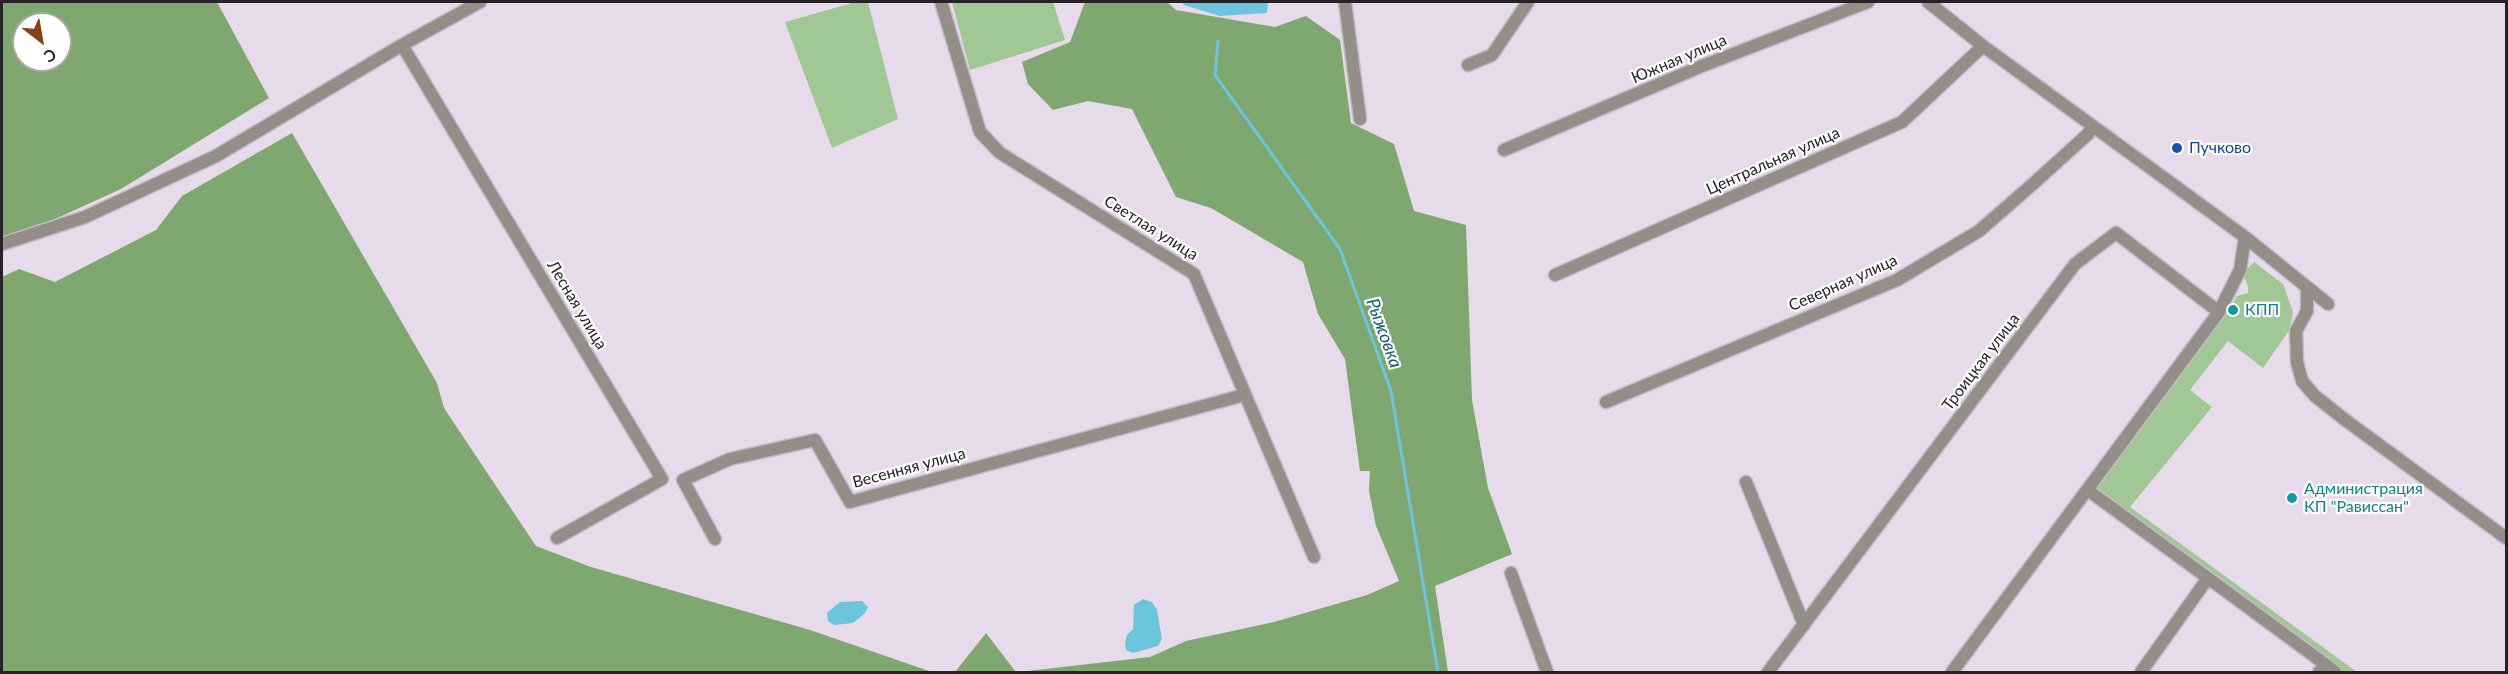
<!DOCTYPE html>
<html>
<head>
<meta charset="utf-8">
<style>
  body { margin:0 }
  #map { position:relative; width:2508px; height:674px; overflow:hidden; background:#e7daeb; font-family:Lato,sans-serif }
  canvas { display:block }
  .frame { position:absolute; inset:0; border:3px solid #262228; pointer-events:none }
  .north { position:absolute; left:12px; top:12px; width:60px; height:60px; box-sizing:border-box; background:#fff; border:2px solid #a8a7a9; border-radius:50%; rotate:149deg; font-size:16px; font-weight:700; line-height:24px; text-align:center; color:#262228 }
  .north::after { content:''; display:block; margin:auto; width:21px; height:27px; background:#844113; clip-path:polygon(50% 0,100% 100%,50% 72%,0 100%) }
</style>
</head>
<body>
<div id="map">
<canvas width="2508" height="674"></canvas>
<div class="frame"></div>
<div class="north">С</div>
</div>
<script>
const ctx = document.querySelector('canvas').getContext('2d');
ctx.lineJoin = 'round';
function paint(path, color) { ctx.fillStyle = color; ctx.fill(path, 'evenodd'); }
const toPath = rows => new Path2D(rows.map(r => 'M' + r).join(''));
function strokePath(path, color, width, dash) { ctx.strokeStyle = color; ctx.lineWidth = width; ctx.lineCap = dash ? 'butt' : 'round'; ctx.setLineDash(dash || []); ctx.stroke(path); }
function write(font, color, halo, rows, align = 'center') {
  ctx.font = font + ' Lato,sans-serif'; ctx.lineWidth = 4.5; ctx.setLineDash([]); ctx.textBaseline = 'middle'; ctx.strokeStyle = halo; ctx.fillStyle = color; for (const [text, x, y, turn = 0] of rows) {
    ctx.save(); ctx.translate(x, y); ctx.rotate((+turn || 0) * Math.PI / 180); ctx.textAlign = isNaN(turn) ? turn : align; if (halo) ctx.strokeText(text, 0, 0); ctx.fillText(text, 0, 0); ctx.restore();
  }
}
paint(toPath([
  [856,2,868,2,898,119,832,148,785,22],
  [952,2,1053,2,1065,40,970,70],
  [2254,262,2283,284,2293,312,2290,329,2263,368,2228,341,2190,390,2212,407,2130,507,2357,672,2344,672,2098,492,2098,486,2227,310,2234,316,2240,310,2233,303,2237,296,2248,293,2248,286,2244,277,2245,271]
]), '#a1c894');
paint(toPath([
  [2,2,217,2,269,98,121,189,33,229,2,238],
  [24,24,60,24,60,60,24,60],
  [1085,2,1167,2,1176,10,1275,27,1306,16,1340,40,1351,123,1394,144,1414,211,1466,225,1472,400,1488,488,1512,554,1435,586,1448,672,1019,672,1150,657,1186,641,1274,622,1367,595,1399,581,1376,526,1369,491,1370,471,1360,471,1345,359,1318,314,1303,262,1211,208,1176,197,1132,109,1088,101,1053,110,1028,84,1022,62,1070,42],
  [292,133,437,383,444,408,536,546,591,567,810,630,932,672,2,672,2,277,19,269,55,282,156,230,182,196],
  [986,633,1016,672,955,672]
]), '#7ea870');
paint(toPath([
  [1182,2,1268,2,1267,13,1220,16,1184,5],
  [1143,599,1152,602,1157,610,1162,639,1158,646,1133,653,1126,650,1125,643,1127,635,1133,629,1134,605],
  [862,601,868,607,865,613,853,623,834,625,828,621,827,613,840,602]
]), '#6bc6dd');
strokePath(toPath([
  [1218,41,1215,75,1340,249,1391,391,1438,672]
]), '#6bc6dd', 3);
const minor = toPath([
  [941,2,980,132,1000,153,1194,274,1314,557],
  [1345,2,1360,119],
  [1928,2,1983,46,2245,237,2328,304],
  [402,45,662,479,557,538],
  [1468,65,1492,55,1528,2],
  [1504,150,1702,66,1868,2],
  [2,244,85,217,216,156,402,45,480,2],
  [1555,275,1902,122,1983,46],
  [2307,289,2307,311,2296,331,2297,362,2302,381,2308,388,2315,396,2344,419,2506,538],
  [2219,312,2240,270,2245,237],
  [1606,402,1897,280,1979,231,2034,183,2088,134,2092,126],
  [1746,482,1804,625],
  [2089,491,2208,578],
  [715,539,683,480,730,459,815,440,850,502,1244,395],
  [1511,573,1547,672],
  [1768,672,2075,264,2116,233,2219,312,1952,672],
  [2141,672,2208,578,2325,664],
  [2319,672,2325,664,2335,672]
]);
strokePath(minor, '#c4b9c8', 15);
strokePath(minor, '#938e87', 12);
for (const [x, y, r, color] of [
  [2177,148,6,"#1a4fb4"],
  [2233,310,6,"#0f9aa8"],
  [2292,498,6,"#0f9aa8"]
]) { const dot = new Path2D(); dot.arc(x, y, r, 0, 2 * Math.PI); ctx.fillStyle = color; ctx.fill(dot); strokePath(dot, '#fff', 2); }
write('16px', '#262228', '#fff', [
  ["Южная улица",1679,59,-23],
  ["Центральная улица",1773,161,-24],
  ["Светлая улица",1151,228,32],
  ["Северная улица",1843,283,-24],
  ["Лесная улица",577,305,59],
  ["Троицкая улица",1981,362,-53],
  ["Весенняя улица",909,468,-15]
]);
write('16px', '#164399', '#fff', [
  ["Пучково",2189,148]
], 'left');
write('16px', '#0d838f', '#fff', [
  ["КПП",2245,310],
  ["Администрация",2304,489],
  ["КП \"Рависсан\"",2304,507]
], 'left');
write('italic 18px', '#115e6e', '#fff', [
  ["Рыжовка",1384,333,70]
]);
</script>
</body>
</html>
